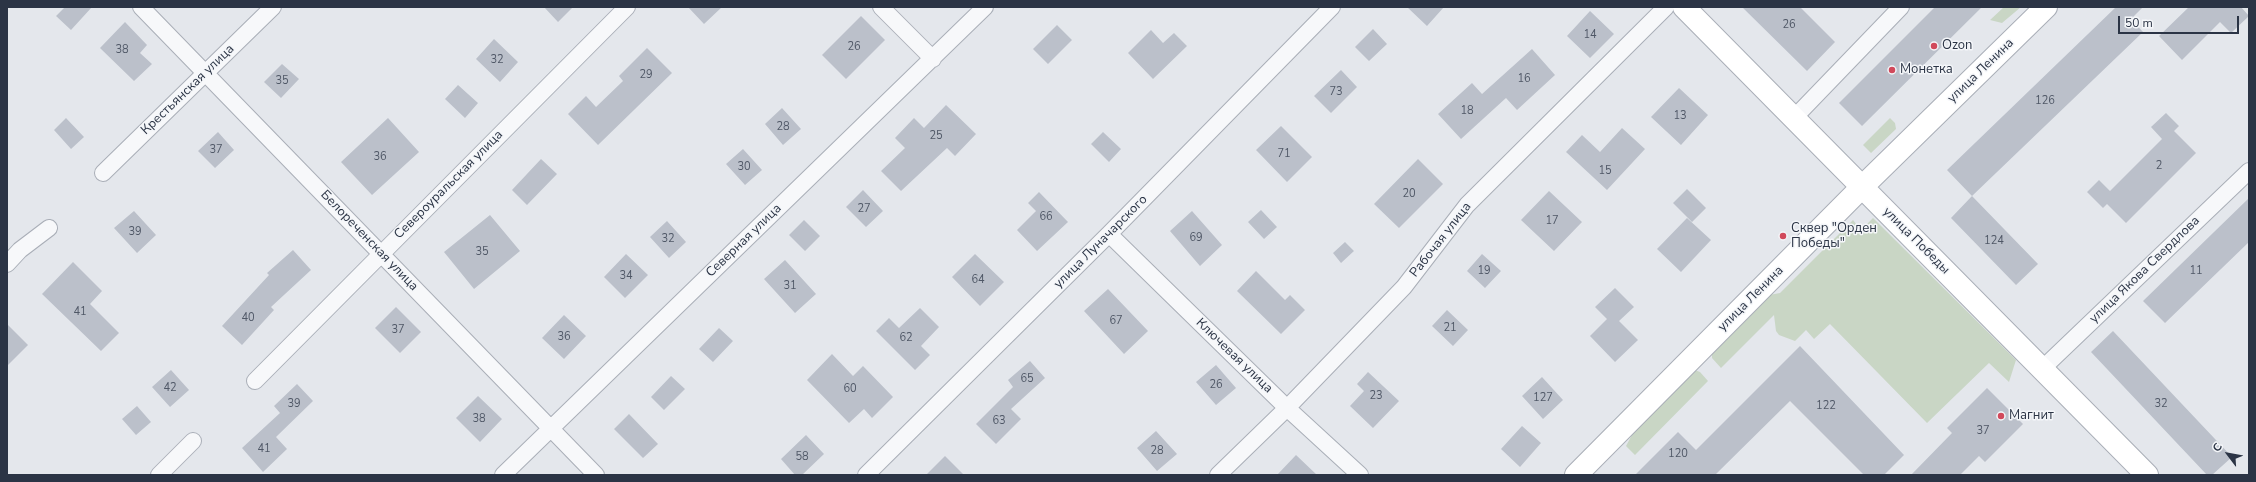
<!DOCTYPE html>
<html>
<head>
<meta charset="utf-8">
<style>
  body { margin:0 }
  #map { position:relative; width:2256px; height:482px; overflow:hidden; background:#e4e7ec; font-family:"Nunito Sans",sans-serif }
  canvas { display:block }
  .frame { position:absolute; inset:0; border:8px solid #2b3445; pointer-events:none }
  .north { position:absolute; left:2208px; top:434px; width:40px; height:40px; -webkit-text-stroke:3px #f4f6f9; paint-order:stroke; rotate:302deg; font-size:11px; font-weight:700; line-height:16px; text-align:center; color:#2b3445 }
  .north::after { content:''; display:block; margin:auto; width:14px; height:18px; background:#2b3445; clip-path:polygon(50% 0,100% 100%,50% 72%,0 100%) }
  .scale { position:absolute; left:2118px; top:16px; width:121px; height:18px; box-sizing:border-box; border:2px solid #2b3445; border-top:0; padding-left:5px; font-size:12px; line-height:14px; white-space:nowrap; color:#2b3445; -webkit-text-stroke:3px #f4f6f9; paint-order:stroke }
</style>
</head>
<body>
<div id="map">
<canvas width="2256" height="482"></canvas>
<div class="frame"></div>
<div class="north">С</div>
<div class="scale">50 m</div>
</div>
<script>
const c = document.querySelector('canvas').getContext('2d');
c.lineJoin = 'round';
function fillPath(path, color) { c.fillStyle = color; c.fill(path, 'evenodd'); }
const toPath = rows => new Path2D(rows.map(r => 'M' + r).join(''));
function trace(path, color, width, dash) { c.strokeStyle = color; c.lineWidth = width; c.lineCap = dash ? 'butt' : 'round'; c.setLineDash(dash || []); c.stroke(path); }
function drawText(font, color, halo, rows, align = 'center') {
  c.font = font + ' "Nunito Sans",sans-serif'; c.lineWidth = 3; c.setLineDash([]); c.textBaseline = 'middle'; c.strokeStyle = halo; c.fillStyle = color; for (const [text, x, y, turn = 0] of rows) {
    c.save(); c.translate(x, y); c.rotate((+turn || 0) * Math.PI / 180); c.textAlign = isNaN(turn) ? turn : align; if (halo) c.strokeText(text, 0, 0); c.fillText(text, 0, 0); c.restore();
  }
}
const green = toPath([
  [2004,7,2021,7,2002,23,1990,20],
  [1890,118,1895,123,1896,129,1871,153,1863,145],
  [1873,218,2016,360,2009,382,1989,363,1927,423,1830,324,1814,339,1806,330,1795,341,1779,335,1776,331,1774,315,1721,368,1712,358,1712,349,1764,296,1780,293,1853,220,1861,230],
  [1692,369,1700,372,1708,381,1635,455,1626,446,1640,420]
]);
const building = toPath([
  [65,7,92,7,71,30,56,16],
  [544,7,573,7,558,22],
  [688,7,722,7,704,24],
  [1407,7,1444,7,1427,26],
  [1742,7,1800,7,1835,42,1807,71],
  [1935,7,1982,7,1862,126,1839,103],
  [2116,7,2143,7,2131,19,2143,32,1972,196,1947,170],
  [2189,7,2241,7,2249,16,2231,33,2220,22,2182,60,2159,36],
  [1590,11,1614,34,1590,58,1567,36],
  [861,16,885,40,846,79,822,55],
  [125,22,147,45,140,53,152,64,134,81,100,48],
  [1057,25,1072,40,1048,64,1033,49],
  [1373,29,1387,44,1369,61,1355,47],
  [1151,30,1163,43,1174,33,1187,46,1153,79,1128,53],
  [494,39,518,62,500,82,476,59],
  [647,48,672,73,598,145,568,114,586,96,596,107,623,81,619,76],
  [1532,49,1555,75,1517,110,1506,98,1461,139,1438,114,1472,83,1482,94],
  [282,64,299,79,281,98,264,82],
  [1341,70,1357,87,1331,113,1314,96],
  [458,85,478,103,465,118,445,99],
  [1679,88,1708,115,1681,145,1651,117],
  [946,105,976,134,955,156,947,148,901,191,881,171,905,148,895,138,914,118,924,128],
  [782,108,801,129,783,145,765,124],
  [2166,113,2179,126,2174,131,2196,153,2126,223,2107,204,2103,208,2087,192,2099,180,2110,191,2162,139,2151,127],
  [66,118,84,137,71,149,54,130],
  [388,118,419,152,372,195,341,162],
  [1281,126,1312,157,1287,182,1256,150],
  [1622,128,1645,149,1607,190,1566,152,1582,135,1600,152],
  [218,132,234,150,215,168,198,151],
  [1103,132,1121,149,1109,162,1091,144],
  [743,149,762,170,745,185,726,164],
  [541,159,557,174,527,205,512,190],
  [1418,159,1443,184,1399,228,1374,204],
  [1687,189,1706,208,1692,222,1673,203],
  [863,190,883,211,866,227,846,207],
  [1549,191,1582,222,1554,251,1521,220],
  [1039,192,1068,222,1037,251,1017,230,1036,211,1028,203],
  [1972,196,2038,264,2016,285,1951,218],
  [2249,198,2249,242,2165,323,2143,301],
  [1261,210,1277,227,1264,239,1248,222],
  [134,211,156,235,137,253,114,228],
  [1192,211,1222,245,1200,266,1170,231],
  [490,215,520,251,474,289,444,252],
  [1687,218,1711,240,1681,272,1657,249],
  [804,220,820,236,805,251,789,235],
  [667,221,686,242,669,258,650,237],
  [1345,242,1354,251,1341,263,1333,253],
  [293,250,311,270,271,307,274,310,242,345,222,326,269,275,267,273],
  [626,254,648,275,625,298,604,277],
  [975,254,1004,282,980,306,952,277],
  [1482,254,1501,271,1485,288,1467,271],
  [785,260,816,294,795,313,764,279],
  [73,262,102,291,90,304,119,333,101,351,42,294],
  [1256,271,1285,300,1290,295,1305,310,1281,334,1237,291],
  [1615,288,1634,307,1619,321,1638,340,1615,362,1590,336,1607,319,1595,307],
  [1108,289,1148,331,1124,354,1084,311],
  [396,307,421,332,400,353,375,328],
  [920,308,939,327,921,346,930,355,915,370,876,331,889,318,899,328],
  [1447,310,1468,330,1453,346,1432,326],
  [564,315,586,336,564,359,542,338],
  [7,324,28,345,7,366],
  [719,328,733,341,713,362,699,349],
  [2113,331,2232,457,2212,475,2207,475,2091,352],
  [1800,346,1904,455,1884,475,1864,475,1790,401,1715,475,1635,475,1678,432,1696,450],
  [832,354,853,376,863,366,893,397,872,418,864,409,849,423,807,380],
  [1030,361,1045,378,1011,409,1021,419,996,444,976,424,1013,387,1008,380],
  [1216,365,1236,388,1216,405,1196,382],
  [171,370,189,390,170,407,152,387],
  [1368,372,1399,401,1373,428,1350,406,1364,391,1357,384],
  [671,376,685,389,664,410,651,397],
  [1542,377,1563,400,1543,419,1522,396],
  [297,384,313,401,276,437,287,449,263,472,242,448,280,413,274,406],
  [1987,388,2023,424,1985,462,1979,456,1960,475,1911,475,1952,433,1947,428],
  [478,396,502,419,480,442,456,418],
  [137,406,151,422,136,435,122,419],
  [629,414,658,444,643,458,614,429],
  [1522,426,1541,443,1520,467,1501,449],
  [1156,431,1177,454,1157,471,1137,448],
  [806,435,824,454,802,475,795,475,781,459],
  [1296,455,1317,475,1277,475],
  [945,456,964,475,926,475]
]);
const street = toPath([
  [141,7,596,475],
  [881,7,933,59],
  [1794,118,1901,7],
  [103,173,273,7],
  [1109,234,1287,408,1360,475],
  [7,264,20,250,49,228],
  [2042,369,2249,171],
  [255,381,627,7],
  [159,475,193,441],
  [503,475,985,7],
  [866,475,1109,234,1332,7],
  [1218,475,1287,408,1404,287,1467,205,1666,7]
]);
const secondary = toPath([
  [1684,7,2147,475],
  [1576,475,1862,187,2046,7]
]);
const markers = [
  [1934,46,4,"#d1495b"],
  [1892,70,4,"#d1495b"],
  [1783,236,4,"#d1495b"],
  [2001,416,4,"#d1495b"]
];
const numberNames = [
  ["26",1789,25],
  ["14",1590,35],
  ["26",854,47],
  ["38",122,50],
  ["32",497,60],
  ["29",646,75],
  ["16",1524,79],
  ["35",282,81],
  ["73",1336,92],
  ["126",2045,101],
  ["18",1467,111],
  ["13",1680,116],
  ["28",783,127],
  ["25",936,136],
  ["37",216,150],
  ["71",1284,154],
  ["36",380,157],
  ["2",2159,166],
  ["30",744,167],
  ["15",1605,171],
  ["20",1409,194],
  ["27",864,209],
  ["66",1046,217],
  ["17",1552,221],
  ["39",135,232],
  ["69",1196,238],
  ["32",668,239],
  ["124",1994,241],
  ["35",482,252],
  ["19",1484,271],
  ["11",2196,271],
  ["34",626,276],
  ["64",978,280],
  ["31",790,286],
  ["41",80,312],
  ["40",248,318],
  ["67",1116,321],
  ["21",1450,328],
  ["37",398,330],
  ["36",564,337],
  ["62",906,338],
  ["65",1027,379],
  ["26",1216,385],
  ["42",170,388],
  ["60",850,389],
  ["23",1376,396],
  ["127",1543,398],
  ["39",294,404],
  ["32",2161,404],
  ["122",1826,406],
  ["38",479,419],
  ["63",999,421],
  ["37",1983,431],
  ["41",264,449],
  ["28",1157,451],
  ["120",1678,454],
  ["58",802,457]
];
const poiNames = [
  ["Ozon",1942,46],
  ["Монетка",1900,70],
  ["Сквер \"Орден",1791,229],
  ["Победы\"",1791,244],
  ["Магнит",2009,416]
];
const streetNames = [
  ["улица Ленина",1981,71,-44],
  ["Крестьянская улица",188,90,-44],
  ["Североуральская улица",449,185,-45],
  ["Рабочая улица",1441,240,-52],
  ["Белореченская улица",369,241,46],
  ["Северная улица",744,241,-44],
  ["улица Победы",1916,241,45],
  ["улица Луначарского",1101,242,-45],
  ["улица Якова Свердлова",2145,270,-44],
  ["улица Ленина",1751,299,-45],
  ["Ключевая улица",1234,356,44]
];
fillPath(green, '#c9d6c5');
fillPath(building, '#bbc0ca');
trace(street, '#a9aeb7', 18);
trace(secondary, '#a9aeb7', 24);
trace(street, '#f7f8fa', 16);
trace(secondary, '#fff', 22);
for (const [x, y, r, color] of markers) { const dot = new Path2D(); dot.arc(x, y, r, 0, 2 * Math.PI); c.fillStyle = color; c.fill(dot); trace(dot, '#f4f6f9', 1.5); }
drawText('11px', '#4f5766', null, numberNames);
drawText('13px', '#2b3445', '#f4f6f9', poiNames, 'left');
drawText('13px', '#2b3445', '#f4f6f9', streetNames);
</script>
</body>
</html>
